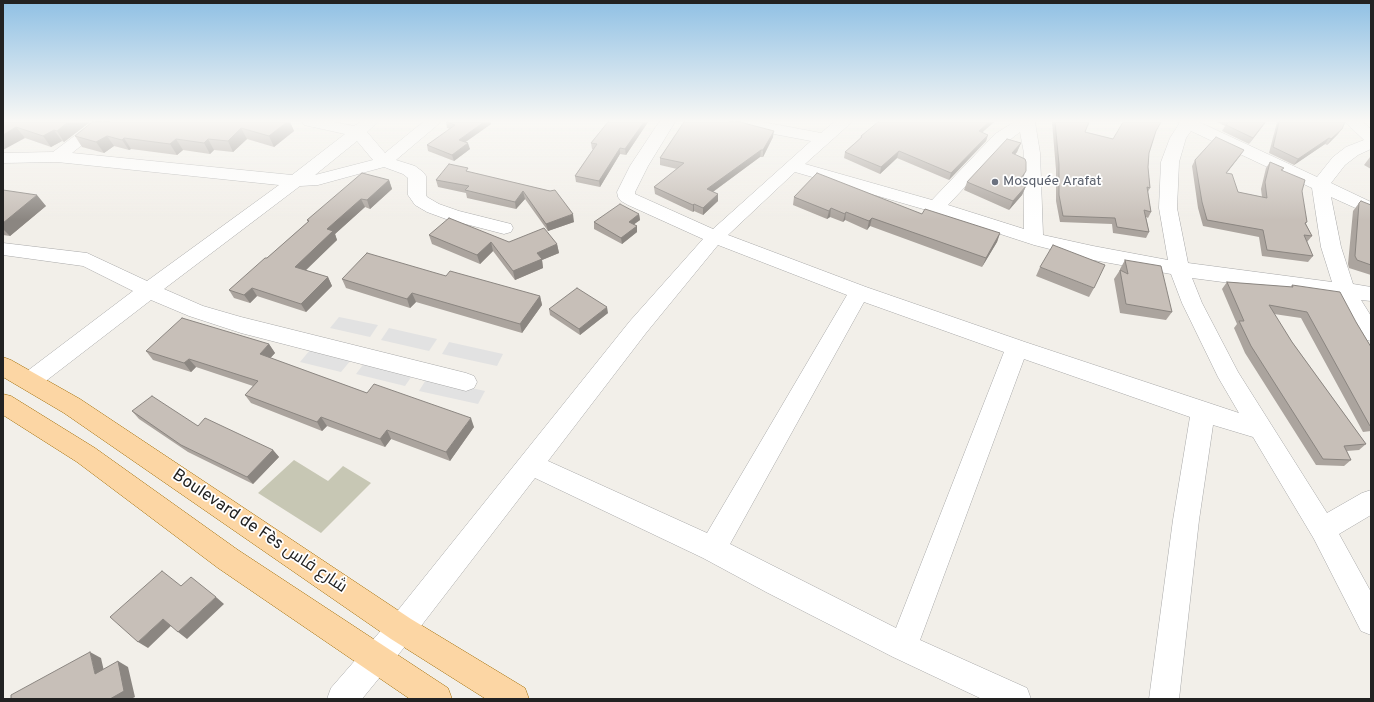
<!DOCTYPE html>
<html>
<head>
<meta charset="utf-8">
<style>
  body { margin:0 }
  #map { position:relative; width:1374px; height:702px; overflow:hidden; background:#f2efe9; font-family:Overpass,sans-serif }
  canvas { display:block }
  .frame { position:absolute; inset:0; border:4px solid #222; pointer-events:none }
</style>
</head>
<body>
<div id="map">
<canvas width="1374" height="702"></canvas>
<div class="frame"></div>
</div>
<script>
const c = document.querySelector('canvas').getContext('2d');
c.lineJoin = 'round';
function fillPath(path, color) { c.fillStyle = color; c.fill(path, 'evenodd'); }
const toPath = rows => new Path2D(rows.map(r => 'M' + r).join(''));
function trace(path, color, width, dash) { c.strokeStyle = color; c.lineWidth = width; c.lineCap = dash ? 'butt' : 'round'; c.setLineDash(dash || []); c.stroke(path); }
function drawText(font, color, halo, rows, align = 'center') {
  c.font = font + ' Overpass,Cairo,sans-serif'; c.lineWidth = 3.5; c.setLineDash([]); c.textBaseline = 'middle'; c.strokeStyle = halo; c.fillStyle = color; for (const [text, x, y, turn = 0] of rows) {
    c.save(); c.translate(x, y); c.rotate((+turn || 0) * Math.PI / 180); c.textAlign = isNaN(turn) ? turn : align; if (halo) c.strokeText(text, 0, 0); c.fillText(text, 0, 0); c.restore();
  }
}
const construction = toPath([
  [294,460,328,481,343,466,371,483,321,533,258,493]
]);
const parking = toPath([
  [339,317,378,325,370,337,330,328],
  [389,328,437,339,429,351,381,340],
  [449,342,503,354,497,366,442,354],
  [310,350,351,360,341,372,300,362],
  [365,362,414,373,405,386,356,374],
  [427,378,485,391,478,404,419,391]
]);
const minor = toPath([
  [93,122,111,122,72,153,292,175,345,134,304,125,302,122,334,122,354,126,360,122,378,122,367,132,385,153,423,122,441,122,396,160,415,166,423,172,426,176,426,195,427,197,439,204,459,211,511,224,513,228,511,232,504,234,446,219,427,212,415,205,408,195,408,178,403,174,384,167,318,185,300,186,164,289,203,306,241,317,466,373,474,376,477,382,474,388,466,391,241,333,189,316,151,300,38,387,30,390,22,387,19,381,22,375,133,291,83,266,3,255,3,243,87,253,147,281,279,185,57,162,3,163,3,153,53,152,93,122],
  [357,141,373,160,315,175,357,141],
  [659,122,675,122,648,166,635,192,635,194,713,229,811,141,737,127,731,125,729,122,763,122,821,133,834,122,852,122,805,164,932,200,995,134,1014,122,1035,122,1040,153,1043,235,1093,246,1168,260,1159,208,1161,162,1170,138,1179,124,1178,122,1199,122,1317,177,1333,157,1346,147,1364,140,1345,122,1363,122,1371,129,1371,149,1358,155,1345,165,1331,183,1371,202,1371,215,1331,197,1341,247,1353,284,1371,287,1371,301,1361,300,1371,316,1371,341,1363,339,1338,297,1192,278,1202,303,1238,372,1327,513,1362,493,1371,490,1371,515,1339,534,1371,592,1371,635,1361,631,1314,539,1253,437,1213,425,1199,520,1179,699,1149,699,1173,520,1190,417,1024,359,920,640,1027,688,1031,699,982,699,893,657,766,592,703,558,535,478,411,639,362,699,327,699,331,688,391,619,630,321,703,239,628,205,621,201,618,197,617,192,630,166,659,122],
  [1191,131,1312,188,1321,247,1332,282,1188,263,1177,208,1179,162,1186,138,1191,131],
  [1020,132,1024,153,1024,229,948,205,1007,142,1020,132],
  [795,172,930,211,1034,245,1093,260,1171,274,1182,303,1218,377,1239,413,1025,342,866,287,728,235,795,172],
  [718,245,847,295,707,533,548,461,646,333,718,245],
  [864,302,1004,352,896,628,730,544,864,302]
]);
const major = toPath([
  [3,357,11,360,80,399,411,619,525,688,529,699,486,699,391,639,64,413,3,377,3,357],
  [3,394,11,396,95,448,238,550,448,688,452,699,410,699,218,568,77,462,3,415,3,394]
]);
const wall = toPath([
  [3,122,90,122,64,142,62,141,51,147,25,138],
  [290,122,294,131,274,147,247,139,233,152,214,150,210,154,183,150,177,155,131,149,129,150,114,146,104,153,82,147,75,136],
  [446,122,490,122,491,124,465,142,470,149,454,161,428,151,427,145,450,129,447,128],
  [608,122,648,122,626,155,620,154,600,187,576,182,575,176,593,149,592,149,591,143],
  [878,122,994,122,982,132,988,135,986,141,949,180,897,158,880,174,844,158,845,152,860,138,861,136],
  [1052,122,1089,122,1085,132,1113,139,1156,131,1149,153,1148,167,1150,188,1148,192,1151,212,1148,218,1146,217,1149,232,1146,238,1113,233,1112,224,1060,222,1056,201,1056,170],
  [1217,122,1266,122,1249,144,1222,131,1225,126],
  [1277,122,1345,122,1338,134,1327,145,1325,144,1294,165,1269,153],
  [773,137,763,157,760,157,713,192,718,194,718,201,703,215,694,211,693,212,655,194,654,187,677,169,660,165,660,158],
  [1021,143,1017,152,1015,154,1023,179,1026,186,1022,195,1009,210,964,190,967,182],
  [1240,156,1226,173,1238,192,1262,197,1261,189,1266,168,1270,162,1284,168,1282,171,1302,191,1306,224,1312,236,1307,242,1313,256,1308,262,1262,256,1259,237,1203,226,1198,208,1192,166,1195,160],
  [1370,157,1371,157,1371,169,1364,165],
  [469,172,550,191,574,222,548,231,525,199,516,209,467,198,466,193,438,187,436,180],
  [389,180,392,189,370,209,365,207,335,234,337,240,305,270,328,277,332,286,306,312,257,296,250,303,234,298,229,290,267,258,308,222,307,220],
  [3,190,46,206,10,236,3,235],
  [794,197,922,214,1000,233,997,242,982,267,870,226,867,230,845,220,843,222,830,217,827,219,793,205],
  [1359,203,1371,205,1371,275,1349,268,1348,264,1353,211],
  [639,214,640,220,634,224,637,226,637,232,622,244,594,229,594,222],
  [429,235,509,242,557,244,559,253,542,260,543,268,515,280,493,251,480,264,432,244],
  [1125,260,1172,312,1166,320,1120,313,1114,279,1120,270,1120,271,1120,269],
  [1040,267,1094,288,1089,297,1036,276],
  [446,276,540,296,542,305,522,333,416,302,410,308,346,288,342,279],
  [1227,282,1291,287,1292,285,1356,322,1371,347,1371,431,1363,432,1301,318,1274,314,1292,342,1366,444,1359,450,1347,451,1351,460,1344,466,1316,465,1245,353,1234,328,1237,324,1222,289],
  [549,309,608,313,580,335,550,315],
  [269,344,275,353,270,358,367,393,474,427,450,461,391,439,385,447,327,426,322,431,251,403,245,395,253,386,196,367,191,372,153,360,146,351],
  [132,411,273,450,279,457,253,484,188,452,139,419]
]);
const shadedWall = toPath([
  [68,122,90,122,64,142,57,131],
  [287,122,290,122,294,131,274,147,269,136],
  [484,122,490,122,491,124,460,146,459,140],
  [644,122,648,122,626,155,625,149],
  [989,122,994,122,976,138,979,131],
  [1265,122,1266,122,1249,144,1253,138],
  [16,127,25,138,3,150,3,135],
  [241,128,247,139,233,152,228,141],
  [1342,129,1338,134,1327,145,1331,139],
  [54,130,62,141,51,147,43,136],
  [774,131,773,137,763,157,763,150],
  [988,135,986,141,949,180,951,173],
  [107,136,114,146,104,153,96,142],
  [124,138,131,149,129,150,122,140],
  [1329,138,1325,144,1294,165,1298,159],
  [176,139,183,150,177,155,170,144],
  [208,139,214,150,210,154,204,143],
  [468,143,470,149,454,161,452,155],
  [1021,143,1017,152,1009,162,1012,153],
  [620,148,620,154,600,187,599,181],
  [761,150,760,157,707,196,707,189],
  [1244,150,1240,156,1222,179,1226,173],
  [899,151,897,158,880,174,881,167],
  [1026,171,1022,180,1021,178],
  [389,180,392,189,370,209,367,200],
  [1026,186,1022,195,1009,210,1013,201],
  [523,191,525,199,516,209,515,202],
  [718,194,718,201,703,215,703,208],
  [37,195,46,206,10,236,3,229,3,223],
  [361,199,365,207,335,234,337,240,300,276,295,267,327,229],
  [694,204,694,211,693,212,693,205],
  [831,208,830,217,827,219,829,211],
  [846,212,845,220,843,222,845,214],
  [573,214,574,222,548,231,546,224],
  [639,214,640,220,629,228,629,222],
  [872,218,870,226,867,230,869,221],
  [637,226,637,232,622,244,621,238],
  [1000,233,997,242,982,267,986,258],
  [491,242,493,251,480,264,477,255],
  [557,244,559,253,542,260,543,268,515,280,513,271,537,253],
  [328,277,332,286,306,312,301,304],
  [252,288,257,296,250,303,244,295],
  [412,293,416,302,410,308,407,299],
  [540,296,542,305,522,333,520,324],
  [607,307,608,313,580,335,579,329],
  [269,344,275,353,266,363,260,354],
  [189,359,196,367,191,372,184,363],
  [321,417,327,426,322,431,317,422],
  [471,418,474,427,450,461,446,452],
  [387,430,391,439,385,447,380,439],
  [273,450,279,457,253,484,247,477],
  [216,597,224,604,187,639,178,632],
  [163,619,172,625,148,648,138,642],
  [90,652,101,658,106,680,95,674],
  [118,661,128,667,135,697,131,699,110,699]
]);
const building = toPath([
  [3,122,68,122,57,131,54,130,43,136,16,127,3,135,3,122],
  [92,122,287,122,269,136,241,128,228,141,208,139,204,143,176,139,170,144,124,138,122,140,107,136,96,142,75,136,92,122],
  [447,122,484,122,459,140,468,143,452,155,427,145,455,125,447,122],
  [608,122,644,122,625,149,620,148,599,181,575,176,597,144,591,143,608,122],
  [684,122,740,122,774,131,763,150,761,150,707,189,718,194,703,208,694,204,693,205,654,187,684,163,660,158,684,122],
  [878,122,989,122,979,131,988,135,951,173,899,151,881,167,845,152,862,137,861,136,878,122],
  [1055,122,1089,122,1085,132,1113,139,1123,122,1161,122,1156,131,1149,153,1148,167,1150,188,1147,187,1151,212,1144,210,1149,232,1117,227,1115,218,1063,216,1059,195,1059,164,1055,122],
  [1229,122,1265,122,1253,138,1226,125,1229,122],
  [1279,122,1345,122,1342,129,1331,139,1329,138,1298,159,1273,147,1279,122],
  [1216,137,1244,150,1226,173,1232,174,1238,192,1267,198,1265,182,1270,162,1284,168,1281,170,1305,180,1302,191,1307,222,1305,223,1312,236,1304,235,1313,256,1267,250,1263,230,1207,220,1202,202,1195,160,1216,137],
  [1007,139,1021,143,1012,153,1025,159,1026,162,1026,171,1021,178,1026,181,1026,186,1013,201,967,182,1007,139],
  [449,164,468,168,466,171,550,191,555,190,573,214,546,224,523,191,515,202,465,190,469,186,436,180,449,164],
  [362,173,389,180,367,200,361,199,327,229,333,231,295,267,328,277,301,304,252,288,244,295,229,290,265,258,267,258,309,221,307,220,362,173],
  [817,173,922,214,925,209,1000,233,986,258,872,218,869,221,846,212,845,214,831,208,829,211,794,197,817,173],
  [3,190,37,195,3,223,3,190],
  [1361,201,1371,205,1371,265,1357,260,1355,256,1359,203,1361,201],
  [620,204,639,214,629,222,637,226,621,238,594,222,620,204],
  [449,218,509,242,544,228,557,244,537,253,542,259,513,271,491,242,477,255,429,235,449,218],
  [1053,245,1105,265,1094,288,1040,267,1053,245],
  [367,253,446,276,450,271,540,296,520,324,412,293,407,299,342,279,367,253],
  [1125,260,1161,266,1172,312,1126,304,1120,270,1128,274,1125,260],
  [1227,282,1293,287,1292,285,1340,292,1356,322,1371,347,1371,426,1370,426,1307,312,1269,305,1292,342,1366,444,1344,446,1351,460,1323,459,1251,346,1239,321,1244,321,1227,282],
  [577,288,607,307,579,329,549,309,577,288],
  [182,318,269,344,260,354,367,393,374,384,471,418,446,452,387,430,380,439,321,417,317,422,245,395,258,381,189,359,184,363,146,351,182,318],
  [152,396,198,426,205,418,273,450,247,477,181,445,132,411,152,396],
  [162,571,181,586,191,577,216,597,178,632,163,619,138,642,110,617,162,571],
  [90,652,95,674,118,661,124,691,110,699,11,699,11,695,90,652]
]);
const markers = [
  [995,182,4,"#6b7280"]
];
const worshipNames = [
  ["Mosquée Arafat",1003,182]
];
const nearStreetnames = [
  ["Boulevard de Fès شارع فاس",259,532,34]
];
fillPath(construction, '#c7c7b4');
fillPath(parking, '#e2e2e2');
trace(minor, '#a9a9a9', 1);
trace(major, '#a06b00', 1);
fillPath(minor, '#fff');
fillPath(major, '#fcd6a4');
fillPath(wall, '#aba49e');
fillPath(shadedWall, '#8b8681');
fillPath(building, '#c7bfb8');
trace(building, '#8b8681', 1);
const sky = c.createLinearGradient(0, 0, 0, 220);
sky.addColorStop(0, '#8fc0e4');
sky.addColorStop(0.55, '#f9f8f5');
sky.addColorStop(1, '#f9f8f500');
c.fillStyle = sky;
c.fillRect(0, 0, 1374, 220);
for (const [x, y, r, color] of markers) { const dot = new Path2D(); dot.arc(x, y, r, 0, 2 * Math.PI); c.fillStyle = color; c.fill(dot); trace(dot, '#fff', 1.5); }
drawText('14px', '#5b616d', '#fff', worshipNames, 'left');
drawText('17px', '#222', '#fff', nearStreetnames);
</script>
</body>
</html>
